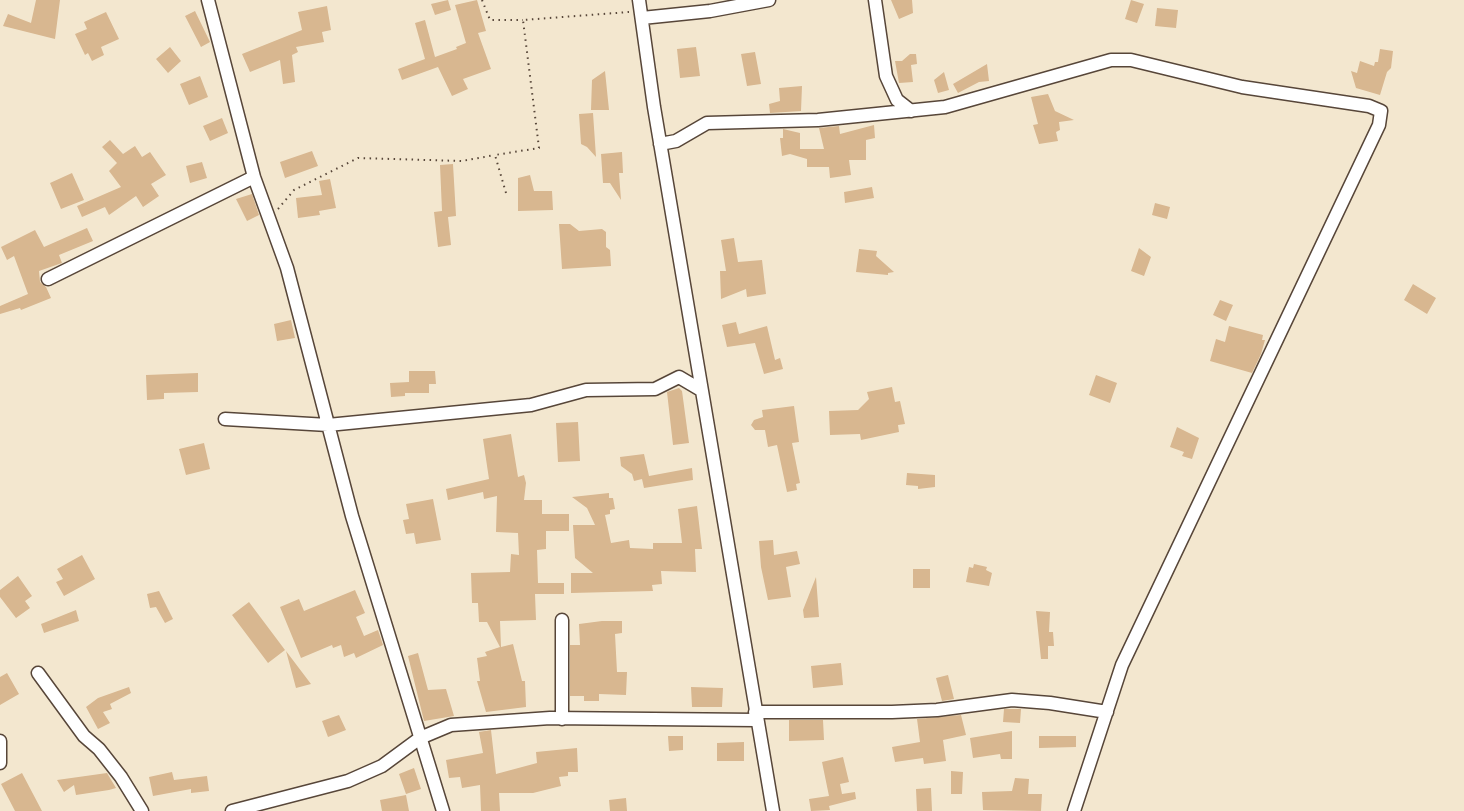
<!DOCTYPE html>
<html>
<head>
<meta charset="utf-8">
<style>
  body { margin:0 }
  canvas { display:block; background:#f3e7cf }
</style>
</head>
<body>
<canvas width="1464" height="811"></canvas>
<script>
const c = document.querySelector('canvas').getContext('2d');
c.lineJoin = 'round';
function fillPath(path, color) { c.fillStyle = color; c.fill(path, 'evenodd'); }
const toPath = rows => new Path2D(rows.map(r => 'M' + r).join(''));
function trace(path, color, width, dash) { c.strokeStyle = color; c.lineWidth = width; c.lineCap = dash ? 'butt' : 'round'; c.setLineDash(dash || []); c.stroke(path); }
const building = toPath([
  [36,0,60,0,55,39,3,26,8,14,31,23],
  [448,0,451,10,435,15,431,4],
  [477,0,486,31,478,33,491,69,463,79,468,89,452,96,438,67,402,80,398,69,425,59,415,23,425,20,435,57,457,49,456,47,466,43,455,5],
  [891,0,912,0,913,13,899,19],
  [1131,0,1144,4,1137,23,1125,19],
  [327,6,331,30,322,32,324,42,296,47,298,52,292,55,295,82,283,84,280,60,250,72,242,54,302,30,298,12],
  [1157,8,1178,10,1176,28,1155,26],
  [195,11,210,42,201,47,185,16],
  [106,12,119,39,101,47,104,55,92,61,88,53,85,55,75,34,87,29,84,22],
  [170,47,181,61,168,73,156,59],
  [696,47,700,76,680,78,677,49],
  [1380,49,1393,51,1391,68,1387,72,1380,95,1356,88,1351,71,1357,73,1360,61,1374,66,1375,62,1378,62],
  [755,52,761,84,747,86,741,54],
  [910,54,916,54,917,64,911,65,913,82,899,83,895,61,902,61],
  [987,64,989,81,979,82,958,93,953,84],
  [605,71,609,110,591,110,592,80],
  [944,72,949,90,938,93,934,80],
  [200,76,208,97,189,105,180,84],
  [802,86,801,111,770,113,769,104,780,101,779,88],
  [1048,94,1055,111,1074,120,1059,122,1060,130,1056,132,1058,141,1039,144,1033,125,1038,124,1031,97],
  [593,113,596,157,587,147,581,144,579,114],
  [222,118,228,133,210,141,203,126],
  [874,125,875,138,866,140,866,160,849,160,851,175,830,178,829,167,807,167,807,159,790,154,782,156,780,138,783,138,783,129,800,133,800,149,824,149,819,128,839,126,840,134],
  [110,140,123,154,135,146,142,157,150,152,166,175,151,184,159,196,143,207,136,196,109,215,105,207,82,217,77,206,121,187,109,171,117,163,102,147],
  [312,151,318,166,285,178,280,162],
  [622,152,623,173,619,173,621,200,610,183,603,183,601,154],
  [202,162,207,178,190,183,186,166],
  [453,164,456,216,448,217,451,245,438,247,434,212,442,211,440,165],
  [72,173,84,200,61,209,50,183],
  [530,175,534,191,552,191,553,210,518,211,518,178],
  [330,179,336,208,319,211,320,215,298,218,296,198,322,195,319,181],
  [872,187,874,198,845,203,844,192],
  [252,194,259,215,247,221,236,199],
  [1155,203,1170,207,1167,219,1152,215],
  [559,224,570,224,579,231,602,229,606,232,606,247,610,250,611,266,562,269],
  [87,228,93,241,59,255,62,263,39,271,40,282,46,287,51,298,21,310,20,308,0,314,0,306,28,294,14,256,7,260,1,247,35,230,44,247],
  [734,238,738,262,762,260,766,294,747,297,746,289,721,299,720,271,726,271,721,240],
  [1139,248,1151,257,1144,276,1131,271],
  [859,249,877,251,876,256,894,272,888,273,888,275,856,272],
  [1413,284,1436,298,1427,314,1404,300],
  [1220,300,1233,305,1226,321,1213,315],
  [291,320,295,338,277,341,274,324],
  [736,322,739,334,767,326,775,360,780,358,783,369,764,374,755,343,727,347,722,325],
  [1229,326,1263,335,1262,340,1265,340,1261,354,1252,373,1210,361,1216,339,1225,342],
  [409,371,435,371,436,384,429,384,429,393,405,393,405,396,391,397,390,383,409,382],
  [198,373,198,392,164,393,164,399,147,400,146,375],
  [1096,375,1117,383,1110,403,1089,395],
  [892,387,895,402,900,401,905,424,898,425,899,432,861,440,860,434,830,435,829,411,858,410,869,399,867,392],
  [679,388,682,391,689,443,673,445,667,392],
  [794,406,799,442,792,443,800,483,796,484,797,490,787,492,777,445,768,447,765,430,755,430,751,425,754,420,763,417,762,410],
  [578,422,580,461,558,462,556,423],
  [1177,427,1199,438,1192,459,1182,456,1184,452,1170,447],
  [511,434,518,477,524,475,526,483,524,500,542,500,542,514,569,514,569,531,546,531,546,549,537,550,538,583,564,583,564,594,535,594,536,620,500,621,501,647,513,644,522,681,525,681,526,707,486,712,477,681,480,681,477,658,487,656,485,652,500,647,487,622,479,622,478,603,472,603,471,573,510,572,511,554,519,555,518,533,496,532,497,496,484,499,483,492,448,500,446,489,489,479,483,439],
  [204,443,210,469,186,475,179,449],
  [644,454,649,476,692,468,693,480,644,488,642,479,634,481,632,474,621,466,620,457],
  [907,473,935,475,935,487,918,489,918,486,906,485],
  [609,493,609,498,613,498,615,509,610,510,610,514,605,515,611,543,629,540,630,548,653,549,653,543,682,543,678,509,697,506,702,549,695,549,696,572,661,571,662,584,652,585,653,591,571,593,571,573,593,573,575,558,573,525,595,525,587,508,572,497],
  [433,499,441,540,416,544,414,533,406,534,403,520,409,519,406,504],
  [773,540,774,555,797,551,800,564,786,567,791,597,768,600,761,567,759,541],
  [82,555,95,579,64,596,56,582,63,579,57,569],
  [974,564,987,567,986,570,992,573,989,586,966,582,969,567,973,568],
  [913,569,930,569,930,588,913,588],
  [18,576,32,596,25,601,30,608,16,618,0,597,0,590],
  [816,577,819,617,804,618,803,610],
  [355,590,365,613,356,617,364,636,378,630,383,645,356,658,354,653,344,657,341,645,333,648,332,645,301,658,280,607,299,599,304,611],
  [159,591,173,619,165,623,156,607,150,608,147,594],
  [249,602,285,650,268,663,232,615],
  [76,610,79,621,44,633,41,624],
  [1036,611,1050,612,1049,632,1053,632,1054,646,1048,646,1048,659,1041,659],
  [602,621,622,621,622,633,615,634,617,672,627,672,626,695,599,694,599,701,584,701,584,696,570,696,570,645,580,645,579,624],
  [286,651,311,684,296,688],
  [418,653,428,690,446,689,454,716,424,721,408,656],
  [841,663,843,685,813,688,811,666],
  [7,673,19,694,0,705,0,677],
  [948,675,954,699,942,701,936,678],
  [129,687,131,693,110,704,112,709,103,712,110,723,98,729,86,707,98,698],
  [691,687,723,688,722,707,692,707],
  [1004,709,1021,709,1020,723,1003,722],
  [339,715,346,730,328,737,322,721],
  [961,715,966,735,943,740,946,761,924,764,923,758,895,762,892,747,920,742,917,719],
  [789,720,823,720,824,740,789,741],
  [491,730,496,774,537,763,536,752,577,748,578,772,568,772,568,776,559,777,561,786,533,793,499,793,500,811,481,811,480,785,462,788,460,777,449,778,446,760,483,753,479,732],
  [1012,731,1012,759,1001,759,1000,754,973,758,970,738],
  [668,736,683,736,683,750,669,751],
  [1039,736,1076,736,1076,747,1039,748],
  [744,742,744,761,717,761,717,743],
  [843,757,849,782,840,784,842,794,855,792,856,799,829,806,830,810,811,811,809,799,829,796,822,762],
  [414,768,421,789,406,794,399,774],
  [951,771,963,772,962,794,951,794],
  [172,772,174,780,207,776,209,791,191,793,191,789,153,796,149,777],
  [22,773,42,811,15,811,1,784],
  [107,773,116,788,109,790,76,795,74,785,64,792,57,780],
  [1015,778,1029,779,1028,794,1042,794,1041,811,983,810,982,792,1012,791],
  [931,788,932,811,917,811,916,789],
  [406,795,409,811,382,811,380,800],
  [626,798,627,811,610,811,609,800]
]);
const path = toPath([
  [482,0,490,20,523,20],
  [506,193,495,155,539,148,523,20,629,12],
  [278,209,294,190,358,158,462,161,495,155]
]);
const minor = toPath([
  [208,0,254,177,287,268,352,516,443,811],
  [639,0,654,107,773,811],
  [875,0,886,76,897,100,911,111],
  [642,18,710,11,769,0],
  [660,144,676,141,707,123,818,120,945,107,1111,60,1131,60,1242,87,1369,106,1381,111,1379,125,1122,665,1074,811],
  [48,279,254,177],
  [225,419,328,425,531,405,586,390,655,389,679,377,701,390],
  [38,673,84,736,99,749,121,777,142,811],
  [755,712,892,712,937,710,1012,700,1050,703,1107,712],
  [562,719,562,620],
  [0,741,0,763],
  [232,811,348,781,382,766,420,738,451,725,550,718,756,720]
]);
fillPath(building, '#d8b790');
trace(minor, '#574639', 15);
trace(path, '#574639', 2, [1.5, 4.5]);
trace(minor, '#fff', 12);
</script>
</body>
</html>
